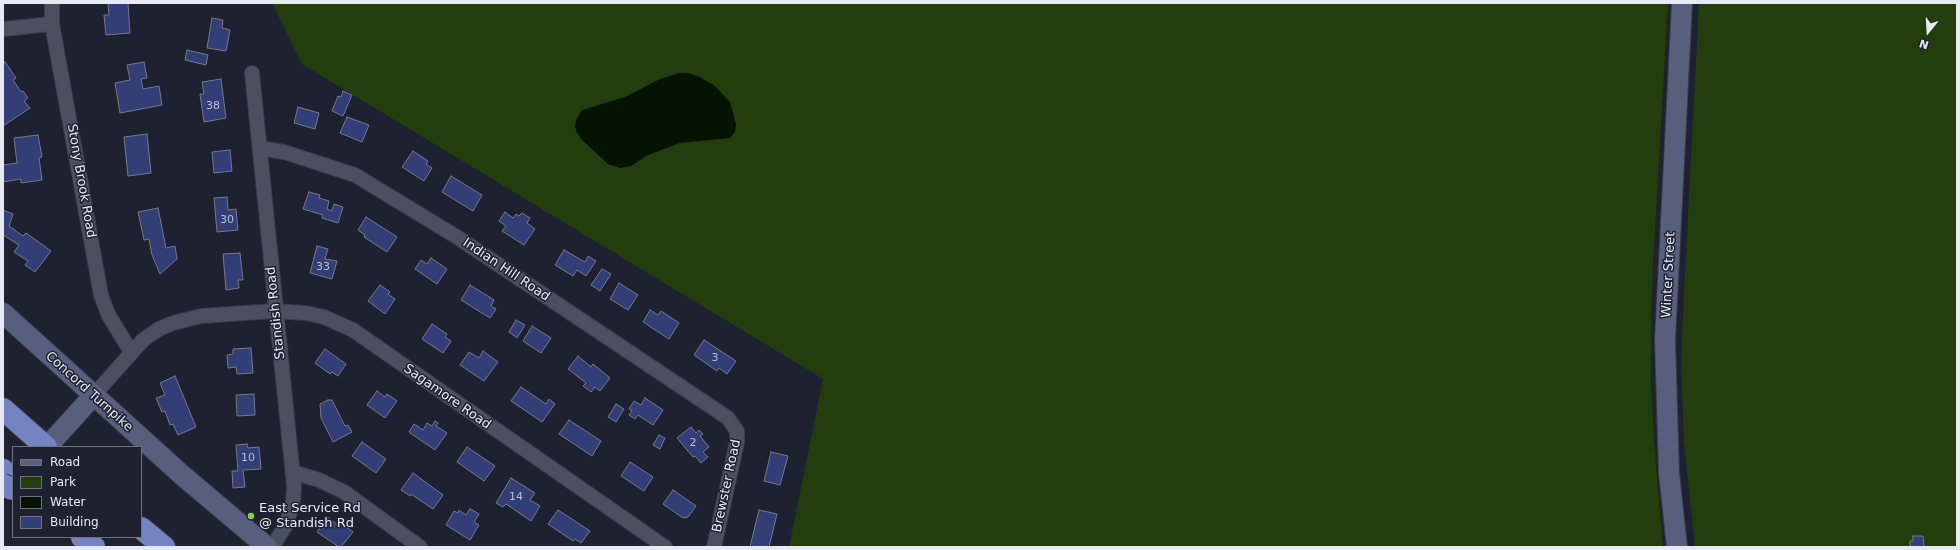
<!DOCTYPE html>
<html>
<head>
<meta charset="utf-8">
<style>
  body { margin:0 }
  #map { position:relative; width:1960px; height:550px; overflow:hidden; background:#1d2130; font-family:"DejaVu Sans",sans-serif }
  canvas { display:block }
  .frame { position:absolute; inset:0; border:4px solid #e7eaf4; pointer-events:none }
  .legend { position:absolute; left:12px; top:446px; width:130px; height:92px; box-sizing:border-box; background:#1d2130; border:1px solid #6e717e; margin:0; padding:5px 7px; list-style:none; font-size:12px; color:#e7eaf4 }
  .legend li { display:flex; align-items:center; gap:8px; height:20px }
  .legend b { width:20px; border:1px solid #6e717e }
  .north { position:absolute; left:1908px; top:12px; width:40px; height:40px; -webkit-text-stroke:3px #1d2130; paint-order:stroke; rotate:198deg; font-size:11px; font-weight:700; line-height:16px; text-align:center; color:#e7eaf4 }
  .north::after { content:''; display:block; margin:auto; width:14px; height:18px; background:#e7eaf4; clip-path:polygon(50% 0,100% 100%,50% 72%,0 100%) }
</style>
</head>
<body>
<div id="map">
<canvas width="1960" height="550"></canvas>
<div class="frame"></div>
<ul class="legend">
<li><b style="height:5px;background:#575f7d"></b>Road</li>
<li><b style="height:11px;background:#233d0c"></b>Park</li>
<li><b style="height:11px;background:#041400"></b>Water</li>
<li><b style="height:11px;background:#333e77"></b>Building</li>
</ul>
<div class="north">N</div>
</div>
<script>
const c = document.querySelector('canvas').getContext('2d');
c.lineJoin = 'round';
function fillPath(path, color) { c.fillStyle = color; c.fill(path, 'evenodd'); }
const toPath = rows => new Path2D(rows.map(r => 'M' + r).join(''));
function trace(path, color, width, dash) { c.strokeStyle = color; c.lineWidth = width; c.lineCap = dash ? 'butt' : 'round'; c.setLineDash(dash || []); c.stroke(path); }
function drawText(font, color, halo, rows, align = 'center') {
  c.font = font + ' "DejaVu Sans",sans-serif'; c.lineWidth = 3; c.setLineDash([]); c.textBaseline = 'middle'; c.strokeStyle = halo; c.fillStyle = color; for (const [text, x, y, turn = 0] of rows) {
    c.save(); c.translate(x, y); c.rotate((+turn || 0) * Math.PI / 180); c.textAlign = isNaN(turn) ? turn : align; if (halo) c.strokeText(text, 0, 0); c.fillText(text, 0, 0); c.restore();
  }
}
const green = toPath([
  [272,3,1668,3,1653,264,1651,323,1651,381,1654,441,1663,547,789,547,823,379,302,64],
  [1699,3,1957,3,1957,547,1695,547,1684,444,1681,365,1684,291]
]);
const water = toPath([
  [679,73,688,73,700,77,715,86,730,102,736,124,735,132,730,138,680,143,648,155,631,166,620,168,608,164,582,140,577,133,575,127,576,120,582,110,625,97,658,80]
]);
const building = toPath([
  [108,3,128,3,130,33,106,35,104,15,109,15,108,3],
  [212,18,223,20,222,28,230,30,226,51,207,48,212,18],
  [187,50,208,55,206,65,185,60,187,50],
  [5,62,16,78,13,80,21,92,23,91,28,98,24,101,30,108,3,126,3,63,5,62],
  [144,62,147,78,141,79,143,89,159,86,162,105,120,113,115,83,130,80,127,65,144,62],
  [221,79,226,118,204,122,200,94,204,94,202,82,221,79],
  [343,91,352,95,343,116,332,111,338,96,341,97,343,91],
  [298,107,319,113,315,129,294,123,298,107],
  [347,117,369,125,362,142,340,133,347,117],
  [147,134,151,173,128,176,124,137,147,134],
  [38,135,42,157,39,158,42,180,21,183,21,179,3,182,3,165,17,163,14,138,38,135],
  [230,150,232,171,214,173,212,152,230,150],
  [413,151,428,161,426,164,432,168,424,181,402,167,413,151],
  [451,176,482,195,473,211,442,192,451,176],
  [309,192,320,195,319,198,329,201,327,209,332,211,334,204,343,207,338,223,322,218,323,215,303,209,309,192],
  [227,197,228,210,236,209,238,230,217,232,214,198,227,197],
  [158,208,166,248,175,246,177,259,160,274,152,255,149,239,144,240,138,212,158,208],
  [3,210,13,214,9,226,23,236,26,233,51,251,35,272,25,265,28,261,14,252,19,245,3,235,3,210],
  [505,212,513,218,516,214,519,216,522,213,530,218,527,223,535,229,524,245,502,231,506,226,499,221,505,212],
  [366,217,397,237,387,252,364,237,365,235,358,230,366,217],
  [317,246,328,249,325,259,337,261,332,279,310,273,317,246],
  [564,250,585,262,588,256,596,261,586,276,577,270,573,276,555,265,564,250],
  [240,253,243,280,238,280,239,288,226,290,223,254,240,253],
  [431,258,447,269,437,284,415,269,421,260,427,264,431,258],
  [602,269,611,274,600,291,591,285,602,269],
  [619,283,638,295,628,310,610,299,619,283],
  [380,285,390,292,388,294,395,299,385,314,368,301,380,285],
  [470,285,494,300,491,306,496,309,490,318,461,300,470,285],
  [650,310,658,315,661,311,679,323,669,339,643,322,650,310],
  [516,320,525,325,517,338,509,332,516,320],
  [432,324,447,334,445,337,451,341,443,353,422,339,432,324],
  [532,326,551,338,541,353,523,341,532,326],
  [704,340,736,361,727,374,719,368,717,371,694,355,704,340],
  [251,348,253,373,237,374,236,367,228,368,227,355,233,354,233,349,251,348],
  [325,349,346,364,338,376,332,372,330,374,315,363,325,349],
  [483,351,498,362,484,381,460,365,469,352,479,358,483,351],
  [578,356,591,367,593,364,610,378,600,391,595,387,591,392,583,386,586,383,568,369,578,356],
  [175,376,196,427,178,435,173,424,170,425,165,411,162,412,156,398,165,395,160,383,175,376],
  [521,387,546,404,549,399,555,404,542,422,511,401,521,387],
  [377,391,385,397,387,394,397,401,385,418,367,405,377,391],
  [254,394,255,415,237,416,236,395,254,394],
  [645,398,663,410,653,425,638,415,635,419,629,415,632,411,629,409,634,401,641,405,645,398],
  [328,400,332,400,345,426,348,425,352,432,333,442,321,418,320,404,328,400],
  [616,404,624,409,616,422,608,417,616,404],
  [569,420,601,441,592,456,559,434,569,420],
  [435,421,438,423,436,426,447,433,435,450,409,432,414,424,423,430,427,423,432,426,435,421],
  [691,427,696,433,699,430,703,434,700,436,709,447,703,452,708,457,701,463,695,456,693,457,677,438,691,427],
  [659,435,665,438,660,449,653,445,659,435],
  [362,442,386,459,376,473,352,456,362,442],
  [247,444,248,448,259,447,261,469,243,470,245,487,233,488,232,471,238,471,236,445,247,444],
  [467,447,495,466,484,481,457,462,467,447],
  [771,452,788,456,780,485,764,481,771,452],
  [630,462,653,477,644,491,621,476,630,462],
  [413,473,443,495,433,509,411,494,410,496,401,490,413,473],
  [511,478,535,493,530,500,540,506,531,521,506,504,503,507,496,503,511,478],
  [673,490,696,506,688,517,683,518,663,504,673,490],
  [470,509,479,514,474,522,479,525,470,540,446,525,454,511,458,513,459,510,466,515,470,509],
  [558,510,590,531,581,543,575,539,573,541,548,524,558,510],
  [759,510,777,514,769,547,750,547,759,510],
  [327,517,338,525,340,522,353,532,341,547,339,547,317,532,327,517],
  [1913,536,1923,536,1924,547,1910,547,1910,541,1913,541,1913,536]
]);
const street = toPath([
  [52,3,52,24,101,295,108,314,131,352],
  [3,29,52,24],
  [252,73,294,486,293,502,286,525,272,547],
  [260,148,284,152,355,175,457,237,728,418,737,431,737,442,714,547],
  [93,396,143,340,159,329,173,323,201,316,275,311,305,313,324,317,353,330,665,547],
  [293,472,319,480,344,492,420,547]
]);
const secondary = toPath([
  [3,313,182,475,267,547],
  [47,447,93,396],
  [1677,547,1669,473,1665,340,1682,3]
]);
const highway = toPath([
  [3,409,46,447],
  [3,470,13,478],
  [141,528,164,547],
  [82,537,94,547]
]);
const highwayBridge = toPath([
  [3,485,13,489]
]);
const markers = [
  [251,516,4,"#86cf4c"]
];
const numberNames = [
  ["38",213,106],
  ["30",227,220],
  ["33",323,267],
  ["3",715,358],
  ["2",693,443],
  ["10",248,458],
  ["14",516,497]
];
const streetNames = [
  ["Stony Brook Road",81,181,80],
  ["Indian Hill Road",506,270,34],
  ["Winter Street",1669,275,-87],
  ["Standish Road",276,313,-96],
  ["Concord Turnpike",89,392,42],
  ["Sagamore Road",447,397,35],
  ["Brewster Road",727,486,-78]
];
const poiNames = [
  ["East Service Rd",259,509],
  ["@ Standish Rd",259,524]
];
fillPath(green, '#233d0c');
fillPath(water, '#041400');
fillPath(building, '#333e77');
trace(building, '#747a8c', 1);
trace(street, '#393b48', 16);
trace(secondary, '#393b48', 22);
trace(highway, '#393b48', 24);
trace(street, '#4b4f60', 14);
trace(secondary, '#575f7d', 20);
trace(highway, '#7483c1', 22);
trace(highwayBridge, '#393b48', 24, []);
trace(highwayBridge, '#7483c1', 22);
for (const [x, y, r, color] of markers) { const dot = new Path2D(); dot.arc(x, y, r, 0, 2 * Math.PI); c.fillStyle = color; c.fill(dot); trace(dot, '#1d2130', 1.5); }
drawText('11px', '#babfd5', null, numberNames);
drawText('13px', '#e7eaf4', '#1d2130', streetNames);
drawText('13px', '#e7eaf4', '#1d2130', poiNames, 'left');
</script>
</body>
</html>
